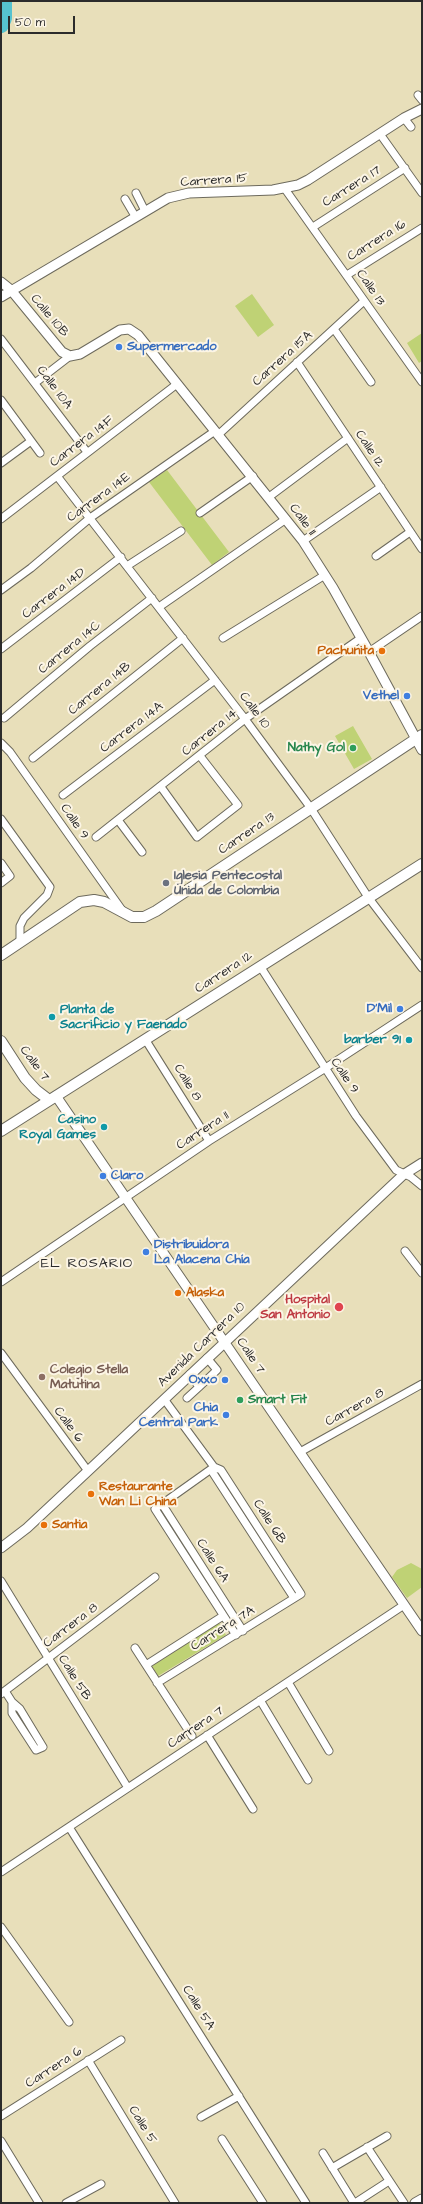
<!DOCTYPE html>
<html>
<head>
<meta charset="utf-8">
<style>
  body { margin:0 }
  #map { position:relative; width:423px; height:2204px; overflow:hidden; background:#e8dfba; font-family:"Architects Daughter",sans-serif }
  canvas { display:block }
  .frame { position:absolute; inset:0; border:2px solid #2b2b2b; pointer-events:none }
  .scale { position:absolute; left:8px; top:16px; width:67px; height:18px; box-sizing:border-box; border:2px solid #2b2b2b; border-top:0; padding-left:5px; font-size:12px; line-height:14px; white-space:nowrap; color:#2b2b2b; -webkit-text-stroke:3px #fcf5e5; paint-order:stroke }
</style>
</head>
<body>
<div id="map">
<canvas width="423" height="2204"></canvas>
<div class="frame"></div>
<div class="scale">50 m</div>
</div>
<script>
const c = document.querySelector('canvas').getContext('2d');
c.lineJoin = 'round';
function fillPath(path, color) { c.fillStyle = color; c.fill(path, 'evenodd'); }
const toPath = rows => new Path2D(rows.map(r => 'M' + r).join(''));
function trace(path, color, width, dash) { c.strokeStyle = color; c.lineWidth = width; c.lineCap = dash ? 'butt' : 'round'; c.setLineDash(dash || []); c.stroke(path); }
function drawText(font, color, halo, rows, align = 'center') {
  c.font = font + ' "Architects Daughter",sans-serif'; c.lineWidth = 4; c.setLineDash([]); c.textBaseline = 'middle'; c.strokeStyle = halo; c.fillStyle = color; for (const [text, x, y, turn = 0] of rows) {
    c.save(); c.translate(x, y); c.rotate((+turn || 0) * Math.PI / 180); c.textAlign = isNaN(turn) ? turn : align; if (halo) c.strokeText(text, 0, 0); c.fillText(text, 0, 0); c.restore();
  }
}
const green = toPath([
  [252,294,274,325,258,337,235,306],
  [422,333,422,361,419,363,407,343],
  [167,470,229,552,212,565,149,482],
  [353,726,372,759,354,769,335,736],
  [411,1563,422,1569,422,1587,407,1598,392,1577,397,1570],
  [219,1623,226,1635,158,1676,152,1666]
]);
const river = toPath([
  [1,25,4,18,4,1]
]);
const minor = toPath([
  [418,95,422,100],
  [404,118,411,127],
  [380,134,422,193],
  [285,189,422,382],
  [136,193,145,211],
  [125,199,135,216],
  [313,227,405,168],
  [347,275,422,228],
  [334,329,371,382],
  [1,339,87,452],
  [297,362,422,549],
  [35,383,70,356],
  [1,400,40,453],
  [218,435,364,301],
  [1,463,31,441],
  [57,476,245,719,310,807,368,897,422,968],
  [269,497,348,438],
  [200,513,253,476],
  [1,519,177,384],
  [303,541,381,487],
  [376,556,410,532],
  [127,566,181,531],
  [1,590,31,568,90,518,215,431],
  [159,607,286,519],
  [223,638,325,575],
  [1,649,121,557],
  [369,652,422,616],
  [4,718,90,646,152,598],
  [1,743,10,752,122,910],
  [33,758,183,638],
  [161,787,197,837,238,805,200,756],
  [63,795,215,680],
  [1,819,50,887,47,895,24,918,20,926,20,942],
  [118,820,142,852],
  [96,837,245,719,361,638],
  [1,863,10,876,1,883],
  [260,966,356,1116,396,1170,411,1177,422,1186],
  [145,1039,209,1141],
  [405,1251,422,1273],
  [1,1282,209,1141,324,1069,422,1005],
  [1,1353,88,1471],
  [190,1374,199,1387,217,1370,207,1358],
  [187,1398,199,1387],
  [300,1452,422,1384],
  [214,1467,155,1509,236,1635],
  [214,1467,213,1473,294,1598],
  [162,1504,243,1631],
  [1,1581,128,1788],
  [135,1648,192,1736],
  [146,1665,223,1616],
  [288,1682,329,1751],
  [157,1683,301,1594,221,1470,214,1467,164,1399],
  [5,1691,12,1702,20,1709,43,1747,36,1750,12,1713,12,1702],
  [1,1694,155,1577],
  [260,1700,308,1780],
  [207,1735,253,1809],
  [69,1827,306,2203],
  [1,1872,404,1605],
  [1,1927,69,2022],
  [88,2060,175,2203],
  [1,2116,121,2040],
  [201,2117,239,2096],
  [222,2139,263,2203],
  [1,2141,39,2203],
  [367,2147,404,2203],
  [323,2153,354,2203],
  [332,2168,387,2136],
  [66,2203,101,2184],
  [355,2203,389,2181]
]);
const tertiary = toPath([
  [1,282,11,290,62,352,70,356,80,354,120,330,129,329,138,335,303,541,333,588,369,652,422,750],
  [1,297,168,198,189,193,273,190,298,185,308,180,404,118,422,109],
  [56,1096,422,1631],
  [1,1548,27,1528,88,1471,403,1175,422,1163],
  [415,2203,422,2199]
]);
const secondary = toPath([
  [1,955,80,902,94,900,104,902,132,917,144,917,156,911,422,735],
  [1,1041,25,1078,36,1090,49,1100],
  [1,1131,422,864]
]);
const markers = [
  [119,347,4,"#3f7fe0"],
  [382,651,4,"#e8710a"],
  [407,696,4,"#3f7fe0"],
  [353,748,4,"#2e9e5b"],
  [166,883,4,"#6b7280"],
  [400,1009,4,"#3f7fe0"],
  [52,1017,4,"#0f9aa8"],
  [409,1040,4,"#0f9aa8"],
  [104,1127,4,"#0f9aa8"],
  [103,1176,4,"#3f7fe0"],
  [146,1252,4,"#3f7fe0"],
  [178,1293,4,"#e8710a"],
  [339,1307,5,"#e0444e"],
  [42,1377,4,"#8d6e63"],
  [225,1380,4,"#3f7fe0"],
  [240,1400,4,"#2e9e5b"],
  [226,1415,4,"#3f7fe0"],
  [91,1494,4,"#e8710a"],
  [44,1525,4,"#e8710a"]
];
const streetNames = [
  ["Carrera 15",214,181,-4],
  ["Carrera 17",352,187,-32],
  ["Carrera 16",377,241,-32],
  ["Calle 13",370,288,55],
  ["Calle 10B",49,316,50],
  ["Carrera 15A",283,359,-42],
  ["Calle 10A",54,388,53],
  ["Carrera 14F",82,442,-37],
  ["Calle 12",369,449,56],
  ["Carrera 14E",99,498,-36],
  ["Calle 11",302,520,53],
  ["Carrera 14D",54,594,-37],
  ["Carrera 14C",70,648,-39],
  ["Carrera 14B",100,689,-39],
  ["Calle 10",254,711,53],
  ["Carrera 14A",132,728,-37],
  ["Carrera 14",210,733,-39],
  ["Calle 9",74,822,55],
  ["Carrera 13",247,834,-34],
  ["Carrera 12",224,973,-33],
  ["Calle 7",34,1064,53],
  ["Calle 9",344,1076,56],
  ["Calle 8",187,1083,58],
  ["Carrera 11",203,1131,-33],
  ["Avenida Carrera 10",202,1345,-44],
  ["Calle 7",250,1356,56],
  ["Carrera 8",355,1408,-29],
  ["Calle 6",68,1425,53],
  ["Calle 6B",269,1522,57],
  ["Calle 6A",212,1561,57],
  ["Carrera 8",71,1626,-37],
  ["Carrera 7A",223,1629,-32],
  ["Calle 5B",74,1678,58],
  ["Carrera 7",196,1728,-34],
  ["Calle 5A",198,2008,58],
  ["Carrera 6",54,2068,-33],
  ["Calle 5",142,2125,58]
];
const shopNames = [
  ["Supermercado",127,347,"left"],
  ["Vethel",399,696],
  ["D'Mil",392,1009],
  ["Claro",111,1176,"left"],
  ["Distribuidora",154,1245,"left"],
  ["La Alacena Chía",154,1260,"left"],
  ["Oxxo",217,1380],
  ["Chia",218,1408],
  ["Central Park",218,1423]
];
const foodNames = [
  ["Pachunita",374,651,"right"],
  ["Alaska",186,1293],
  ["Restaurante",99,1487],
  ["Wan Li China",99,1502],
  ["Santia",52,1525]
];
const leisureNames = [
  ["Nathy Gol",345,748],
  ["Smart Fit",248,1400,"left"]
];
const worshipNames = [
  ["Iglesia Pentecostal",174,876],
  ["Unida de Colombia",174,891]
];
const cultureNames = [
  ["Planta de",60,1010,"left"],
  ["Sacrificio y Faenado",60,1025,"left"],
  ["barber 91",401,1040],
  ["Casino",96,1120],
  ["Royal Games",96,1135]
];
const healthNames = [
  ["Hospital",330,1300],
  ["San Antonio",330,1315]
];
const educationNames = [
  ["Colegio Stella",50,1370],
  ["Matutina",50,1385]
];
const neighbourhoodNames = [
  ["EL ROSARIO",87,1264]
];
fillPath(green, '#bfd275');
trace(river, '#56c2cf', 16);
trace(minor, '#6d6a5d', 9);
trace(tertiary, '#6d6a5d', 11);
trace(secondary, '#6d6a5d', 12);
trace(minor, '#fff', 7);
trace(tertiary, '#fff', 9);
trace(secondary, '#fff', 10);
for (const [x, y, r, color] of markers) { const dot = new Path2D(); dot.arc(x, y, r, 0, 2 * Math.PI); c.fillStyle = color; c.fill(dot); trace(dot, '#fcf5e5', 1.5); }
drawText('13px', '#2b2b2b', '#fcf5e5', streetNames);
drawText('bold 13px', '#366cbe', '#fcf5e5', shopNames, 'right');
drawText('bold 13px', '#c56008', '#fcf5e5', foodNames, 'left');
drawText('bold 13px', '#27864d', '#fcf5e5', leisureNames, 'right');
drawText('bold 13px', '#5b616d', '#fcf5e5', worshipNames, 'left');
drawText('bold 13px', '#0d838f', '#fcf5e5', cultureNames, 'right');
drawText('bold 13px', '#be3a42', '#fcf5e5', healthNames, 'right');
drawText('bold 13px', '#785e54', '#fcf5e5', educationNames, 'left');
c.letterSpacing = '1px';
drawText('14px', '#2b2b2b', '#fcf5e5', neighbourhoodNames);
c.letterSpacing = '0px';
</script>
</body>
</html>
